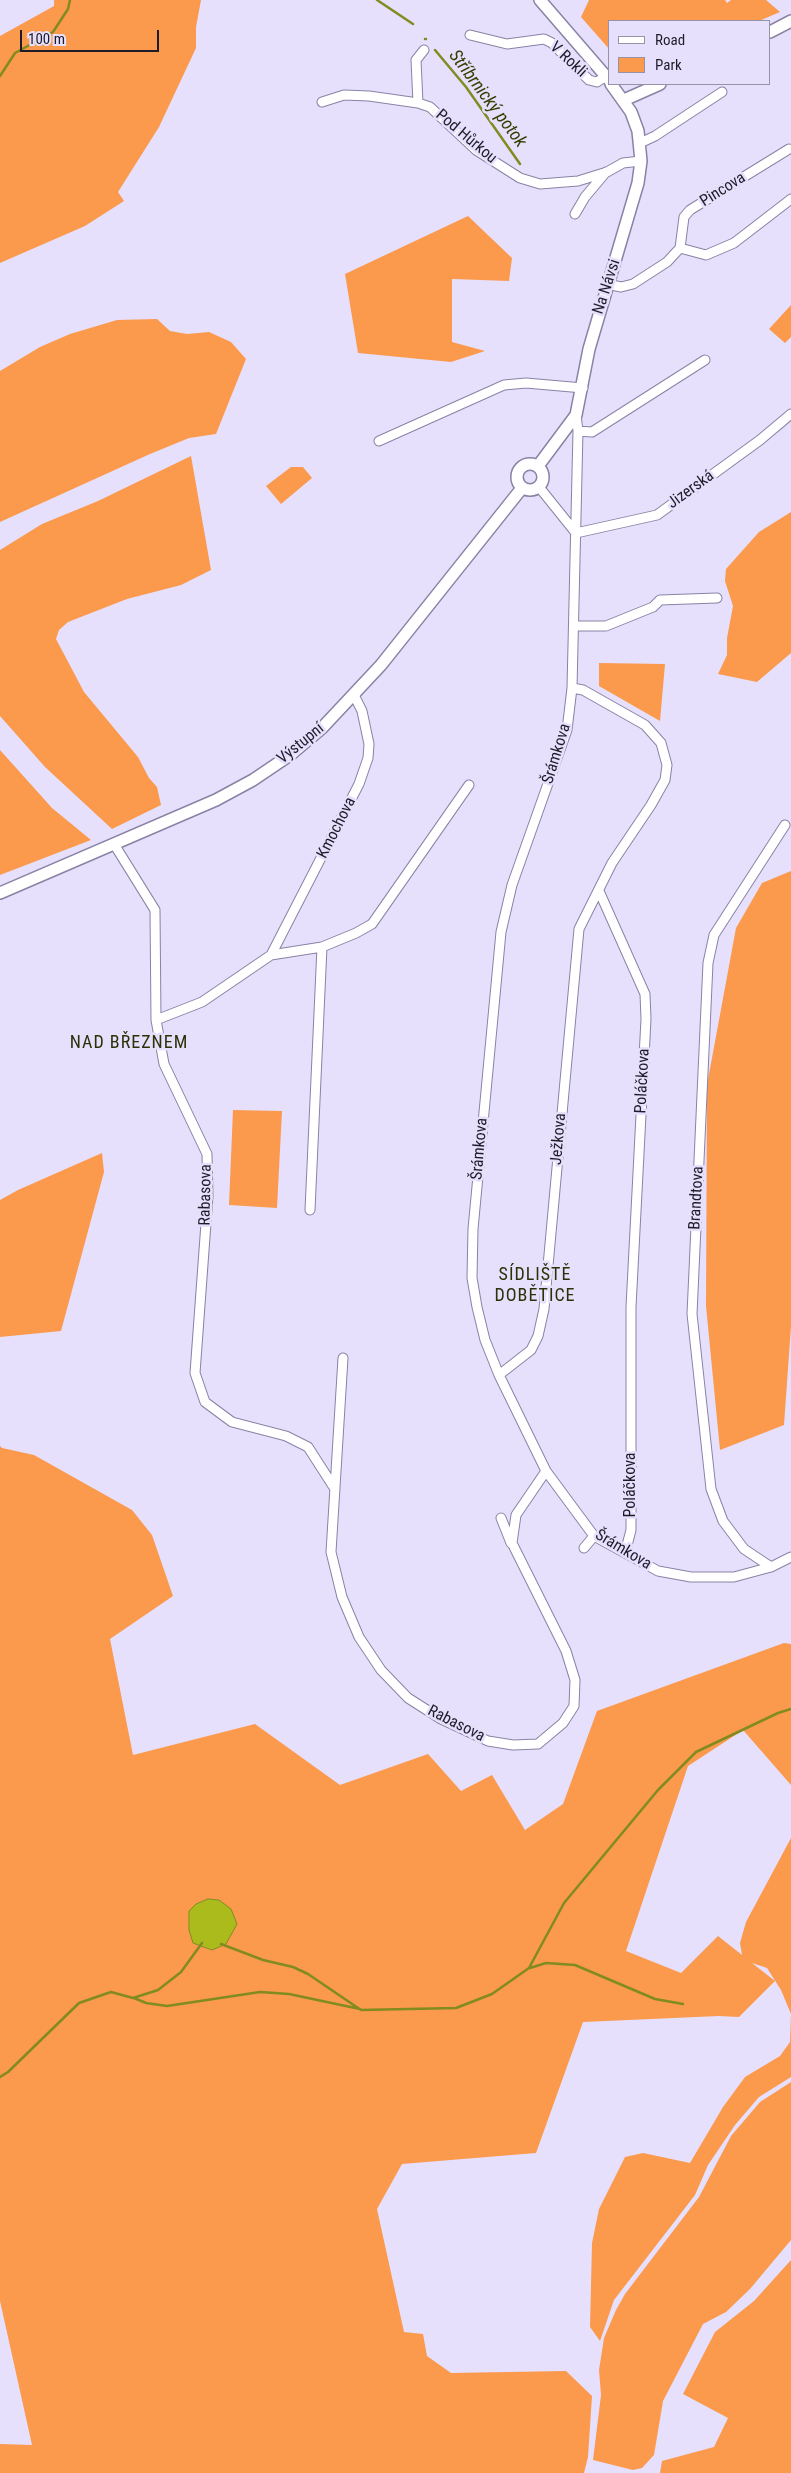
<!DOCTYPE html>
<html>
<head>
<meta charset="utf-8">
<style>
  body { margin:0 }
  #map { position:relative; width:791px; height:2473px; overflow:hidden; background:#e6e0fd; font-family:"Roboto Condensed",sans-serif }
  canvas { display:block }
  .legend { position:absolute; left:608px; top:20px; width:162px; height:65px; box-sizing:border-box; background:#e6e0fd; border:1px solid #9692a8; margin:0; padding:6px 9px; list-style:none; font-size:15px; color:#1f1c29 }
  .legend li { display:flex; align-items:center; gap:10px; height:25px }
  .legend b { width:25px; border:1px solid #9692a8 }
  .scale { position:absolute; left:20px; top:30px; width:139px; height:22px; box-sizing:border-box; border:2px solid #1f1c29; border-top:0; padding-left:6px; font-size:15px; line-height:18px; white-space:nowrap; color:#1f1c29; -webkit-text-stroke:4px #e6e0fd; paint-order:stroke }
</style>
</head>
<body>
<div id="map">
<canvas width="791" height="2473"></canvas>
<ul class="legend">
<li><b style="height:6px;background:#fff"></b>Road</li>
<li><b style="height:14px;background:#fb994c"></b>Park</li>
</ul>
<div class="scale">100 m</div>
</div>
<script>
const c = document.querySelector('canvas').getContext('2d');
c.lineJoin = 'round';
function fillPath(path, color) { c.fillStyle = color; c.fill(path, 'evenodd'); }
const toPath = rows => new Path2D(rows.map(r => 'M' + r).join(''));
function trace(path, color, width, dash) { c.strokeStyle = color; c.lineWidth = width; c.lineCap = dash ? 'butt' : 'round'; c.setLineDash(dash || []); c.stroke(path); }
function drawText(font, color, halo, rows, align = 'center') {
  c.font = font + ' "Roboto Condensed",sans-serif'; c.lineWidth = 5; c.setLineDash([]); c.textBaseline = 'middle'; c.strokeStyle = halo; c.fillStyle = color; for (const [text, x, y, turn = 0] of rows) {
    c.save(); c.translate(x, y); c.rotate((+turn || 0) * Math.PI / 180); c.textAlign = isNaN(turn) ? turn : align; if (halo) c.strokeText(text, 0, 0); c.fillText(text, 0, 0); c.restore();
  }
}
const green = toPath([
  [54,0,201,0,196,27,196,48,159,127,118,192,124,201,85,226,0,263,0,36,54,6],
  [589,0,725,0,727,3,731,0,766,0,780,12,759,21,610,21,610,50,581,17],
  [468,216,512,258,509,281,452,279,452,342,485,351,451,362,358,353,345,274],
  [791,305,791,337,785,343,769,329],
  [157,319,170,331,187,334,209,332,231,342,246,359,216,434,189,438,150,454,0,522,0,371,40,347,70,334,117,320],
  [191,456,211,570,181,585,127,599,68,622,59,630,56,639,84,692,138,757,149,778,157,787,161,805,112,829,45,767,0,716,0,550,42,524,98,501],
  [291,467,303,467,312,478,281,504,266,486],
  [791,512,791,653,757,682,718,674,727,655,727,638,733,606,725,581,726,569,759,532],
  [599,663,665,664,660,721,599,686],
  [0,750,52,808,91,840,0,875],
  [791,871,791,1326,784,1425,720,1450,706,1306,707,1085,736,928,762,883],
  [233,1110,282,1111,277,1208,229,1205],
  [102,1153,104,1172,61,1331,0,1337,0,1200,18,1190],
  [0,1446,2,1448,34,1455,132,1510,152,1535,173,1596,110,1639,133,1755,255,1724,340,1785,428,1754,461,1791,492,1775,525,1830,563,1804,597,1711,784,1643,791,1644,791,1785,743,1730,688,1766,626,1951,681,1973,718,1936,742,1955,740,1943,746,1922,791,1838,791,2077,759,2097,735,2125,708,2165,695,2195,614,2300,600,2341,590,2327,592,2243,599,2209,625,2157,643,2153,690,2163,723,2107,745,2077,780,2056,790,2042,791,2014,781,1990,767,1968,752,1963,775,1981,739,2017,719,2016,583,2022,536,2153,402,2164,377,2209,404,2332,423,2334,427,2356,451,2373,566,2371,592,2396,588,2457,584,2473,0,2473,0,2444,32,2445,0,2301],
  [208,1899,219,1900,212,1950,193,1943,196,1904],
  [791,2082,791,2240,750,2289,726,2312,703,2324,663,2401,654,2455,642,2468,633,2470,593,2460,601,2395,599,2370,604,2338,616,2310,625,2294,699,2197,731,2136,760,2102],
  [791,2260,791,2473,660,2473,662,2461,714,2447,728,2418,683,2394,715,2332,754,2301]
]);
const water = toPath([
  [208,1899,219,1900,231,1909,237,1924,226,1944,212,1950,193,1943,189,1930,189,1911,196,1904,208,1899]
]);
const stream = toPath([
  [377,0,413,24],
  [425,39,426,39],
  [435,50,466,87,520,164],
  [0,76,15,53,53,32,68,9,70,0],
  [221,1944,263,1960,293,1967,308,1974,361,2010,456,2008,492,1994,529,1968,564,1903,658,1790,696,1752,778,1713,791,1709],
  [530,1968,546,1963,575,1965,655,1999,683,2004],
  [134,1998,146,2003,167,2006,260,1992,289,1994,360,2009],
  [0,2077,8,2072,79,2003,111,1992,133,1998,158,1990,181,1972,202,1943]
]);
const street = toPath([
  [470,35,507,44,544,39,552,43,589,80,597,82,606,76],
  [322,102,344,95,369,96,418,103,430,107,476,150,520,178,540,184,578,181,607,172,623,163,641,161],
  [418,103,416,60,424,50],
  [640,143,655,136,722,92],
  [575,214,585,197,606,172],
  [680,248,706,255,734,243,791,199],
  [607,284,621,287,633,284,667,262,680,248,684,217,690,210,789,149],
  [576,415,578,431,572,688,567,730,512,885,501,932,473,1229,472,1278,477,1307,485,1340,499,1375,546,1471,594,1536,658,1571,691,1577,734,1577,771,1567,791,1557],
  [578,431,592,432,705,360],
  [379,441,504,385,526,383,583,388],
  [539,487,576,533],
  [576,533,657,515,760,440,791,414],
  [574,626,606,626,653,607,660,600,717,598],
  [114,844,155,910,156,1020,164,1064,207,1154,208,1196,195,1373,205,1402,232,1422,286,1436,308,1447,335,1489],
  [599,891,645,994,646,1019,631,1307,631,1530,625,1553],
  [322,947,356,933,372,924,469,785],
  [271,955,322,947,310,1210],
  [156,1020,202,1002,271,955,359,784,368,758,369,744,362,711,354,695],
  [343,1358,331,1552,342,1597,359,1637,381,1670,408,1698,441,1719,488,1741,513,1745,538,1744,563,1723,574,1706,575,1680,566,1651,512,1543,516,1515,546,1471],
  [499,1375,531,1350,538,1336,544,1309,579,929,612,863,651,805,665,780,667,765,661,743,645,725,583,690,572,688],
  [501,1518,511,1543],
  [584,1548,594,1536],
  [771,1567,744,1549,723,1521,711,1489,692,1314,708,963,714,935,785,825]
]);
const secondary = toPath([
  [540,0,610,81],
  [770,32,791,21],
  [624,100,660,84],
  '517 477a13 13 0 1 1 26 0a13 13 0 1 1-26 0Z',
  [538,466,576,415,589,349,638,183,641,161,638,131,631,112,611,84],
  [0,893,216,800,253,780,290,755,322,728,381,665,522,488]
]);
const streetNames = [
  ["V Rokli",568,60,43],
  ["Pod Hůrkou",466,137,40],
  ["Pincova",723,190,-32],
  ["Na Návsi",607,287,-72],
  ["Jizerská",691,490,-36],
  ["Výstupní",301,744,-39],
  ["Šrámkova",557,754,-73],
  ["Kmochova",337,828,-63],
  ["Poláčkova",643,1081,-87],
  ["Ježkova",559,1139,-85],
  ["Šrámkova",480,1149,-85],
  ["Rabasova",206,1195,-89],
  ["Brandtova",697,1198,-87],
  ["Poláčkova",631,1485,-90],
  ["Šrámkova",623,1550,31],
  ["Rabasova",456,1724,27]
];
const waterNames = [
  ["Stříbrnický potok",487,99,53]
];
const neighbourhoodNames = [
  ["NAD BŘEZNEM",129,1043],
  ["SÍDLIŠTĚ",535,1275],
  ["DOBĚTICE",535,1296]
];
fillPath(green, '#fb994c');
fillPath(water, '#abbb1c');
trace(water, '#818b20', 1);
trace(stream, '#818b20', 2.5);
trace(street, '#8a82a4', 11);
trace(secondary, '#8a82a4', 14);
trace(street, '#fff', 9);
trace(secondary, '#fff', 11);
drawText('16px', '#1f1c29', '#e6e0fd', streetNames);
drawText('italic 18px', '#383e01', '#e6e0fd', waterNames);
c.letterSpacing = '1px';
drawText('18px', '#2c3108', '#e6e0fd', neighbourhoodNames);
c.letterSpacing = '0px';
</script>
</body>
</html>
